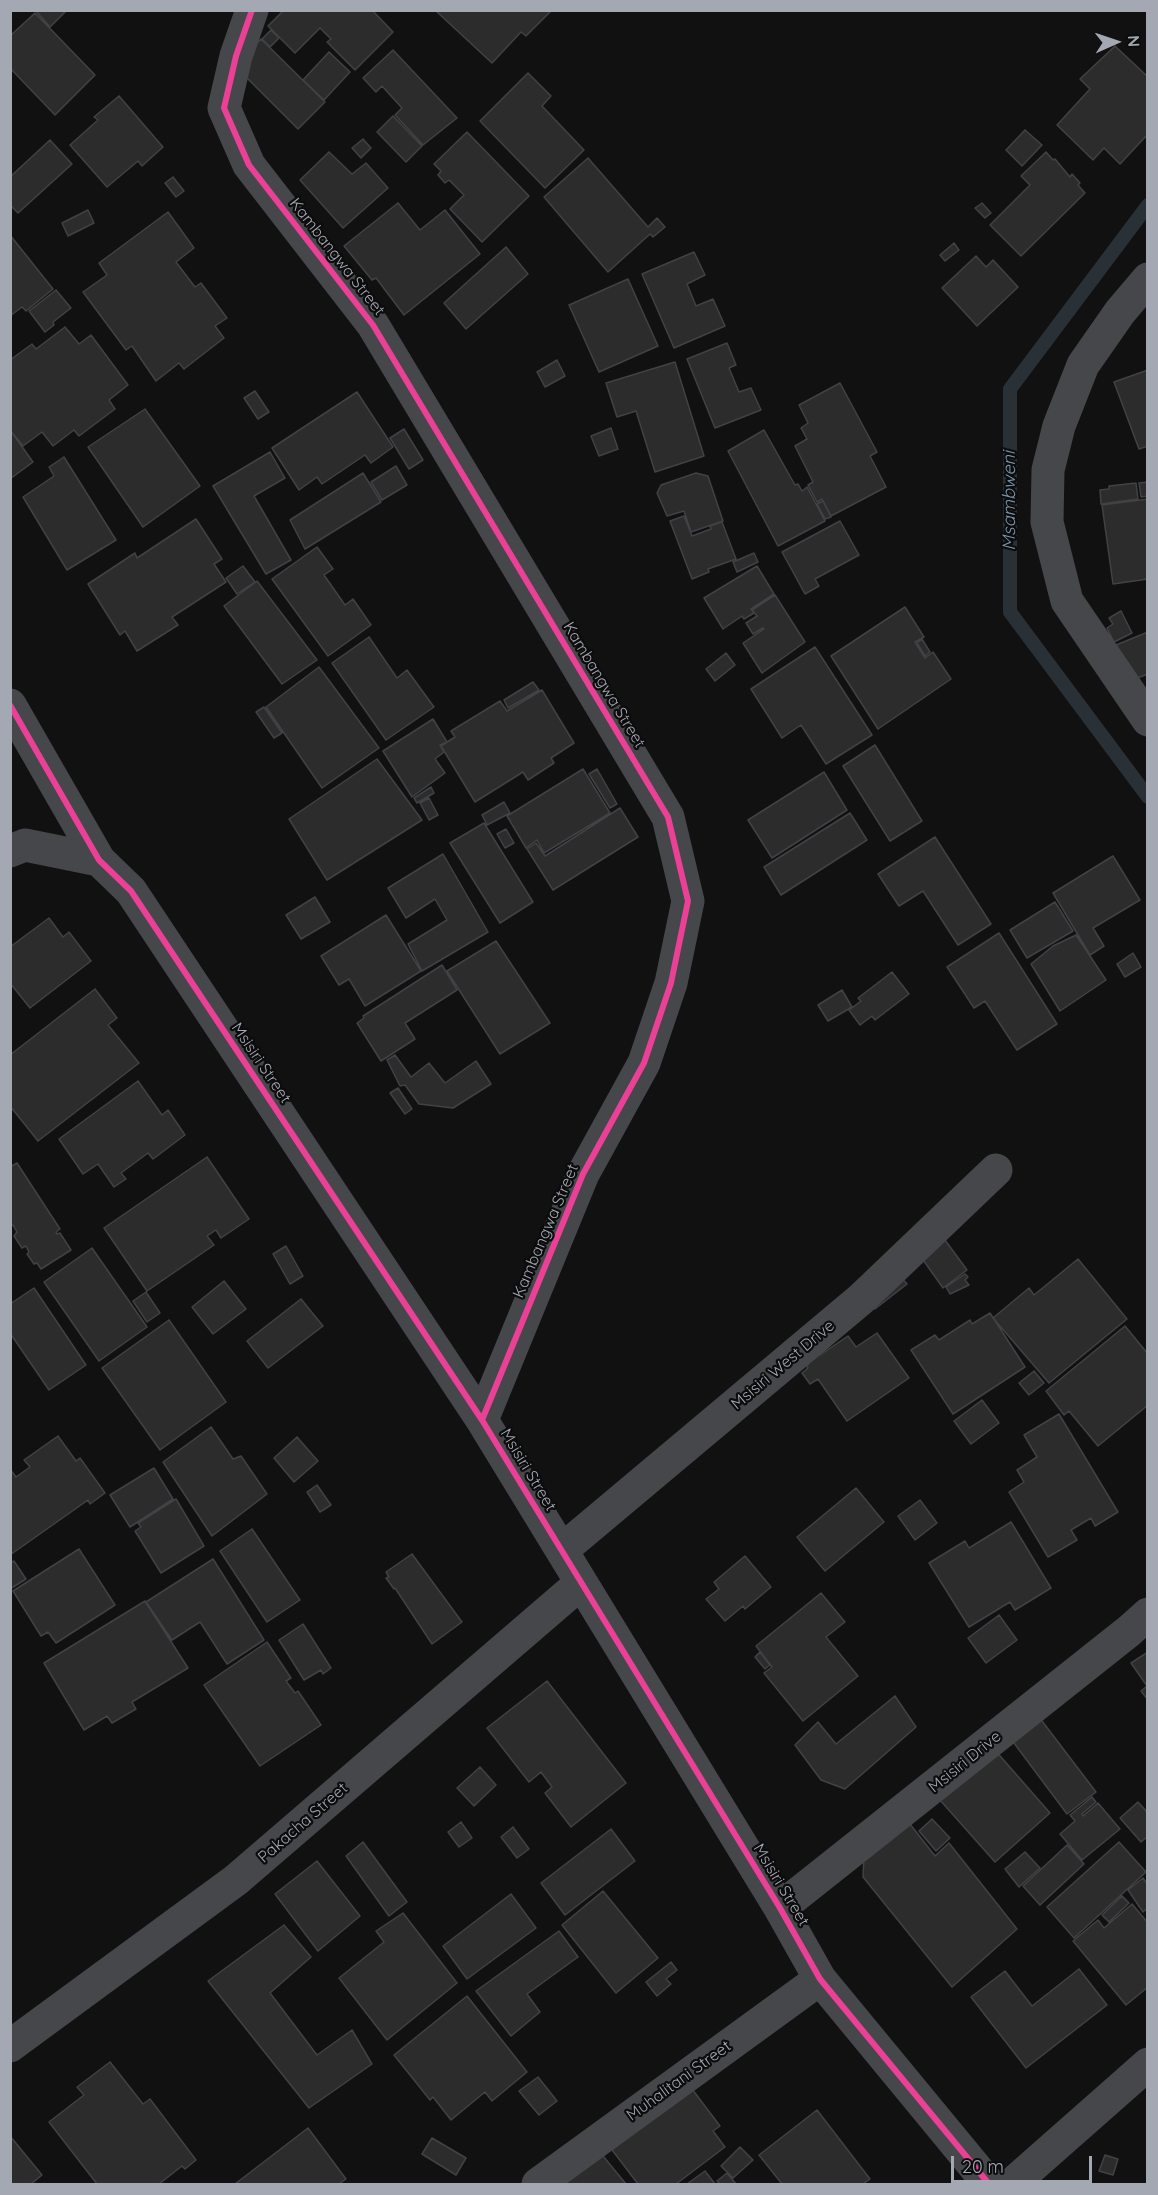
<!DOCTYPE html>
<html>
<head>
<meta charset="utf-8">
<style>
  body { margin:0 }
  #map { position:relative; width:1158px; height:2195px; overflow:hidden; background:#111112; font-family:Quicksand,sans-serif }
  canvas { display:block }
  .frame { position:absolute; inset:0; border:12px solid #a3a8b2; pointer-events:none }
  .north { position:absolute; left:1086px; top:12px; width:60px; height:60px; -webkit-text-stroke:4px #0c0c0d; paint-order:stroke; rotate:87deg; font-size:16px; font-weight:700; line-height:24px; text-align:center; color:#a3a8b2 }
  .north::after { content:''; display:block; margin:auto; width:21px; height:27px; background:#a3a8b2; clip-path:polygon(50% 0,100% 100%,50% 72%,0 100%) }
  .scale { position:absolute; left:951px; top:2156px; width:141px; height:27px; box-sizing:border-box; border:3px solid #a3a8b2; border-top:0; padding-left:8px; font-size:18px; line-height:21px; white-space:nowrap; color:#a3a8b2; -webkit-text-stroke:4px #0c0c0d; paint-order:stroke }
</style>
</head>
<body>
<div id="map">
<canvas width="1158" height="2195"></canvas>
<div class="frame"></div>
<div class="north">N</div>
<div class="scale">20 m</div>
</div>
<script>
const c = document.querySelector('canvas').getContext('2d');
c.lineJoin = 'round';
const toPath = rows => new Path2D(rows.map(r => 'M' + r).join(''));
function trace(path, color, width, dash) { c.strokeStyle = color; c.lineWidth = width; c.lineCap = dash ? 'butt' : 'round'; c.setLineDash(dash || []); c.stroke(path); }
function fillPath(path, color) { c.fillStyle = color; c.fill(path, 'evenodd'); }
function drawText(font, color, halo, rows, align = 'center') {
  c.font = font + ' Quicksand,sans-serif'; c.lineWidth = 4.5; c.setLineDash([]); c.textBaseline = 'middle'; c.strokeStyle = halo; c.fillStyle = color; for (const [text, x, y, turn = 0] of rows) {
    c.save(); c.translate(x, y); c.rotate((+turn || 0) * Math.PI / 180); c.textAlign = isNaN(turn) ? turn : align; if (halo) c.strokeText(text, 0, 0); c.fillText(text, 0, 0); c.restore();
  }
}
const stream = toPath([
  [1148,205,1010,389,1010,612,1148,797]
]);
const building = toPath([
  [35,10,67,10,50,27,35,10],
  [284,10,372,10,393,32,355,70,327,42,331,39,320,28,295,53,268,26,284,10],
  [549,10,550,12,526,36,521,32,492,63,436,11,549,10],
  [35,13,95,75,55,115,10,68,10,36,35,13],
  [271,30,279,38,270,47,262,39,271,30],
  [261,39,325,102,298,129,235,66,261,39],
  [1115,46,1148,77,1148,134,1120,164,1104,148,1093,160,1057,125,1090,89,1080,79,1115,46],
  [393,50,457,118,423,145,395,115,402,108,382,86,376,92,363,78,393,50],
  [329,52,350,72,324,100,303,80,329,52],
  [528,73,551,96,542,106,584,150,545,188,480,121,528,73],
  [119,96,163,147,142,166,138,161,107,187,70,145,98,120,94,117,119,96],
  [393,116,422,146,406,162,377,132,393,116],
  [1025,130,1042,145,1022,166,1006,150,1025,130],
  [467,132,529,196,482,242,450,209,464,195,449,180,445,183,438,175,441,171,434,164,467,132],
  [363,139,371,148,361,158,352,148,363,139],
  [50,140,72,164,18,213,10,205,10,177,50,140],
  [329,152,352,174,366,163,388,188,343,228,300,180,329,152],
  [1046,152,1053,160,1055,159,1070,177,1072,174,1080,183,1078,185,1085,193,1021,256,990,225,1030,185,1021,176,1046,152],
  [588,158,648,227,657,218,665,227,653,237,650,234,608,272,544,197,588,158],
  [173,177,184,191,176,197,165,183,173,177],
  [398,203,420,230,445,210,480,254,404,315,376,278,372,280,344,246,398,203],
  [982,203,991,213,985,218,975,208,982,203],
  [88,210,94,223,68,236,62,223,88,210],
  [168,212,194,248,176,262,195,287,201,283,227,318,215,326,224,338,184,369,179,363,156,381,132,346,126,350,83,292,107,275,99,263,168,212],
  [10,235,53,289,26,311,22,307,10,316,10,235],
  [954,243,959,250,945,261,940,255,954,243],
  [506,247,528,274,466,329,444,303,506,247],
  [694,252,705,275,687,284,696,306,713,299,725,326,674,348,642,274,694,252],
  [976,256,986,267,993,260,1018,287,977,326,942,288,976,256],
  [628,279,658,346,599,372,569,305,628,279],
  [56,290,71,308,53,322,54,325,45,332,29,311,56,290],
  [65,327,79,344,91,335,128,385,109,400,115,409,79,436,74,430,53,446,42,432,23,446,10,430,10,360,32,344,36,349,65,327],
  [727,343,736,365,729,368,739,392,751,388,761,410,715,428,687,359,727,343],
  [557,360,565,376,545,387,537,372,557,360],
  [675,362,704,456,655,472,636,411,617,417,606,383,675,362],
  [1148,370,1148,446,1139,449,1114,382,1148,370],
  [840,383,877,452,870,456,886,487,831,516,822,499,817,502,808,485,813,482,795,446,807,439,801,428,808,423,799,405,840,383],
  [255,391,269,412,258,419,244,398,255,391],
  [357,392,393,447,371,463,365,455,322,484,317,477,299,490,272,448,357,392],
  [145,409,200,486,143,527,88,447,145,409],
  [611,428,618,449,599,456,591,436,611,428],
  [404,429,423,460,409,469,390,438,404,429],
  [10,430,33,462,10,479,10,430],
  [764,430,795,485,798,484,802,491,807,487,825,521,778,546,728,451,764,430],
  [270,452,285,478,254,496,291,560,266,574,213,486,270,452],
  [64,457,116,540,67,570,23,497,54,476,49,467,64,457],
  [396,466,407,485,382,500,371,482,396,466],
  [363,473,381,502,305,549,290,520,363,473],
  [696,473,708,476,723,521,691,532,684,511,667,516,657,493,661,485,696,473],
  [1148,482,1148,496,1141,497,1139,483,1148,482],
  [1136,483,1138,499,1101,504,1100,490,1109,489,1109,486,1136,483],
  [1148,499,1148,579,1113,584,1102,505,1148,499],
  [823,501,831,517,825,519,817,504,823,501],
  [684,516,692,536,711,529,710,526,722,522,736,559,708,569,709,572,692,579,670,521,684,516],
  [196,519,222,559,214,564,226,582,172,617,178,625,137,651,125,631,120,635,88,584,135,553,137,558,196,519],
  [840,521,859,555,815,579,819,586,805,594,782,552,840,521],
  [317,547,333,569,324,575,345,605,353,599,371,625,328,656,272,579,317,547],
  [754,553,758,562,737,572,733,562,754,553],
  [243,566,255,582,237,594,226,578,243,566],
  [757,566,774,594,751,609,754,613,744,619,742,616,723,629,704,598,757,566],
  [257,581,317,660,282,684,224,606,257,581],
  [775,595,805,642,762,673,743,643,764,629,763,628,753,634,746,623,757,616,752,610,775,595],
  [905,607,924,637,915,642,925,658,933,652,951,679,878,729,831,656,905,607],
  [1121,611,1132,633,1114,642,1107,628,1113,624,1109,618,1121,611],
  [1148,632,1148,674,1129,681,1116,645,1148,632],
  [369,637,397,678,407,670,434,707,386,740,332,663,369,637],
  [922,639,930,652,925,656,917,643,922,639],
  [815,647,872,735,826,764,801,725,782,738,751,689,815,647],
  [726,653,735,665,715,681,706,669,726,653],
  [319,667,379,748,322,788,266,707,319,667],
  [533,682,539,690,508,708,504,700,533,682],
  [542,690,574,743,551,758,554,763,528,780,523,772,475,802,441,746,455,737,451,731,500,701,507,711,542,690],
  [264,707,282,733,274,738,256,712,264,707],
  [433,719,447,742,440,745,444,752,435,759,445,773,412,797,383,751,433,719],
  [875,745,922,821,890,841,843,766,875,745],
  [377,759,422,820,327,880,289,819,377,759],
  [583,769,610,813,544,853,537,840,526,848,507,816,583,769],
  [597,769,617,804,610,808,589,774,597,769],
  [824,772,847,810,772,858,748,820,824,772],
  [431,787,434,793,417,803,414,798,431,787],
  [429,798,438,815,429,820,420,803,429,798],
  [504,802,510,813,487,825,482,815,504,802],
  [620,808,638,837,553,890,527,849,536,843,545,856,620,808],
  [850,813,867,840,781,895,764,867,850,813],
  [484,823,533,902,500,923,450,843,484,823],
  [506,829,514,843,505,848,497,834,506,829],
  [935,837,991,924,958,945,923,891,899,906,878,874,935,837],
  [443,854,488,932,422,971,408,944,447,920,435,899,406,918,388,888,443,854],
  [1113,856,1140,900,1093,928,1104,946,1090,955,1053,893,1113,856],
  [315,897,330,922,301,939,286,915,315,897],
  [1055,902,1073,931,1027,958,1010,930,1055,902],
  [386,915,421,971,365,1006,349,979,339,985,321,956,386,915],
  [49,918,63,937,69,932,91,961,30,1008,10,983,10,947,49,918],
  [999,933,1057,1024,1017,1050,985,1001,974,1008,947,967,999,933],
  [1076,935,1106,980,1060,1011,1031,964,1053,946,1076,935],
  [496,941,550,1023,500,1054,447,971,496,941],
  [1133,953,1141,967,1125,977,1117,964,1133,953],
  [442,965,457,990,405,1023,415,1039,381,1061,357,1023,364,1018,363,1016,442,965],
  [892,972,909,994,875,1020,872,1016,860,1025,849,1010,861,1001,858,998,892,972],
  [95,989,117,1018,108,1025,139,1063,38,1141,10,1106,10,1055,95,989],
  [842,990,852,1007,828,1021,818,1005,842,990],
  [395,1055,411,1077,429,1063,445,1083,476,1061,491,1084,453,1108,419,1104,405,1085,400,1086,387,1060,395,1055],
  [138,1081,162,1115,168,1110,185,1135,153,1159,148,1153,121,1173,126,1179,114,1187,98,1164,83,1174,59,1139,138,1081],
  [398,1088,412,1109,405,1114,390,1093,398,1088],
  [207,1157,249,1219,221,1238,216,1230,207,1236,214,1245,147,1291,104,1228,207,1157],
  [17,1163,60,1229,56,1232,57,1234,60,1233,71,1250,41,1269,37,1263,34,1264,27,1254,29,1252,26,1246,22,1248,14,1236,17,1232,13,1225,10,1227,10,1167,17,1163],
  [945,1240,967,1270,943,1288,921,1257,945,1240],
  [286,1246,303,1276,290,1284,273,1254,286,1246],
  [92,1248,147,1327,99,1361,44,1282,92,1248],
  [1078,1259,1127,1319,1049,1383,993,1318,1029,1288,1034,1295,1078,1259],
  [965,1274,968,1277,965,1280,969,1285,950,1294,946,1287,965,1274],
  [900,1276,907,1284,875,1309,869,1302,900,1276],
  [224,1281,246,1309,213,1334,192,1307,224,1281],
  [34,1288,86,1365,49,1390,10,1333,10,1304,34,1288],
  [146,1292,160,1313,147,1322,133,1301,146,1292],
  [301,1299,323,1326,268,1368,247,1341,301,1299],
  [990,1313,1025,1367,953,1414,911,1350,935,1335,939,1340,970,1320,972,1324,990,1313],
  [169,1320,226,1402,160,1450,102,1368,169,1320],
  [1125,1326,1148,1354,1148,1405,1098,1446,1069,1411,1064,1415,1046,1391,1125,1326],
  [877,1333,909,1378,847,1421,818,1379,810,1384,802,1373,808,1368,798,1353,812,1344,820,1355,848,1336,856,1347,877,1333],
  [1034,1371,1044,1383,1029,1395,1019,1383,1034,1371],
  [982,1400,999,1423,971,1444,954,1421,982,1400],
  [1059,1414,1118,1512,1095,1526,1091,1518,1071,1530,1077,1540,1048,1557,1009,1492,1024,1482,1017,1470,1037,1457,1024,1435,1059,1414],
  [211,1427,233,1459,241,1456,267,1494,212,1536,163,1462,211,1427],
  [58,1436,76,1461,80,1458,105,1493,90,1504,88,1500,10,1555,10,1469,16,1477,30,1467,24,1460,58,1436],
  [297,1437,318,1461,294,1482,274,1458,297,1437],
  [154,1468,173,1499,130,1527,110,1495,154,1468],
  [317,1485,331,1505,320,1512,307,1492,317,1485],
  [856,1488,884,1522,825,1571,797,1537,856,1488],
  [176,1499,204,1546,161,1573,135,1531,141,1527,138,1523,176,1499],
  [920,1500,937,1523,915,1540,898,1516,920,1500],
  [1011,1522,1051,1588,1015,1610,1010,1602,969,1627,929,1563,965,1541,969,1548,1011,1522],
  [252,1529,300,1600,267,1622,220,1551,252,1529],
  [79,1549,115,1605,56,1643,48,1632,41,1636,13,1591,79,1549],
  [412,1554,462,1622,432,1644,395,1588,394,1589,386,1578,389,1577,386,1572,412,1554],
  [745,1556,771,1587,745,1609,743,1606,725,1621,706,1599,719,1589,714,1582,745,1556],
  [213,1559,264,1640,227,1664,200,1622,172,1640,146,1602,213,1559],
  [14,1561,26,1579,10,1589,10,1563,14,1561],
  [821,1593,845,1622,826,1637,858,1676,803,1721,764,1673,772,1667,756,1646,821,1593],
  [145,1601,188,1668,132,1702,136,1709,112,1723,107,1716,84,1730,44,1663,145,1601],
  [999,1615,1017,1640,986,1663,968,1638,999,1615],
  [303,1624,331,1668,323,1674,321,1670,304,1680,279,1640,303,1624],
  [267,1642,291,1678,286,1681,295,1693,298,1691,321,1725,260,1766,204,1685,267,1642],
  [760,1652,770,1665,765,1669,755,1657,760,1652],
  [1148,1652,1148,1700,1141,1691,1147,1686,1131,1663,1148,1652],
  [547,1681,626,1783,571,1827,545,1793,552,1787,541,1772,529,1782,487,1728,547,1681],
  [895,1696,916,1727,845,1789,821,1780,795,1745,818,1722,836,1744,895,1696],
  [1036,1713,1096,1792,1067,1814,1008,1735,1036,1713],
  [994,1749,1050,1813,995,1862,939,1799,994,1749],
  [480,1767,496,1785,474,1806,457,1788,480,1767],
  [1092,1797,1096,1802,1082,1814,1083,1816,1098,1803,1120,1829,1082,1860,1060,1834,1075,1821,1070,1815,1092,1797],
  [1138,1802,1148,1813,1148,1836,1141,1842,1120,1818,1138,1802],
  [906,1819,935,1856,949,1843,1017,1929,952,1987,863,1877,864,1857,906,1819],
  [932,1819,950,1838,936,1851,919,1831,932,1819],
  [461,1822,472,1838,459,1847,448,1832,461,1822],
  [513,1827,529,1849,517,1858,501,1837,513,1827],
  [611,1829,635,1861,565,1915,541,1883,611,1829],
  [363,1842,407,1902,389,1916,346,1856,363,1842],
  [1119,1842,1146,1872,1074,1938,1047,1907,1119,1842],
  [1067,1845,1084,1864,1040,1905,1023,1886,1067,1845],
  [1025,1852,1040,1868,1019,1887,1005,1869,1025,1852],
  [317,1861,360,1916,318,1951,275,1894,317,1861],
  [1143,1878,1148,1885,1148,1908,1143,1912,1128,1890,1143,1878],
  [603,1891,658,1958,616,1993,562,1925,603,1891],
  [511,1894,536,1928,467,1979,443,1946,511,1894],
  [1122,1896,1129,1903,1109,1922,1102,1915,1122,1896],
  [1132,1904,1148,1923,1148,1987,1126,2005,1073,1941,1098,1920,1104,1928,1132,1904],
  [403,1913,457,1983,387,2040,339,1978,384,1942,376,1931,403,1913],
  [284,1925,311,1957,270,1993,317,2055,352,2030,372,2064,309,2108,208,1981,284,1925],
  [559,1931,578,1957,527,1994,540,2012,511,2036,476,1991,559,1931],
  [671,1962,677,1970,666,1979,671,1984,657,1996,646,1982,671,1962],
  [1079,1969,1107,2005,1026,2068,971,1997,1005,1971,1032,2006,1079,1969],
  [467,1996,527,2072,492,2101,485,2092,451,2120,433,2097,430,2100,394,2055,467,1996],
  [110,2062,143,2104,150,2099,196,2160,185,2169,182,2166,159,2184,97,2184,49,2122,84,2095,77,2087,110,2062],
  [538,2077,557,2101,539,2115,519,2091,538,2077],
  [686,2081,720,2126,713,2131,725,2147,676,2184,638,2184,606,2142,686,2081],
  [817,2110,870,2179,863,2184,782,2184,759,2155,817,2110],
  [308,2128,346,2179,339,2184,235,2184,308,2128],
  [10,2136,42,2175,31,2184,10,2184,10,2136],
  [432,2138,466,2158,456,2175,422,2154,432,2138],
  [594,2145,626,2184,553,2184,594,2145],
  [740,2147,753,2160,733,2178,721,2166,740,2147],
  [1105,2155,1118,2159,1113,2175,1099,2171,1105,2155],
  [705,2171,715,2184,687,2184,705,2171],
  [727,2173,736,2184,720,2184,717,2181,727,2173]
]);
const minor = toPath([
  [252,10,236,56,224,108,249,165,373,325,668,817,688,901,671,983,644,1063,583,1174,482,1420],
  [1148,279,1120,312,1083,365,1059,426,1048,470,1047,522,1067,601,1148,720],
  [10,705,99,860,131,891,482,1420,780,1908,820,1979,989,2184],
  [10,851,25,845,99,860],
  [562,1550,861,1299,996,1170],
  [780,1908,1129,1631,1148,1614],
  [10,2046,236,1880,581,1583],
  [538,2184,820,1979],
  [1012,2184,1148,2064]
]);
const cycleway = toPath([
  [252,10,236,56,224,108,249,165,373,325,668,817,688,901,671,983,644,1063,583,1174,482,1420],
  [10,705,99,860,131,891,482,1420,780,1908,820,1979,989,2184]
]);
const streetNames = [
  ["Kambangwa Street",337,257,52],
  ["Kambangwa Street",604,685,59],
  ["Msisiri Street",261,1063,56],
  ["Kambangwa Street",546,1231,-67],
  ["Msisiri West Drive",783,1365,-40],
  ["Msisiri Street",528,1470,59],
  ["Msisiri Drive",965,1762,-39],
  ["Pakacha Street",303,1823,-41],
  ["Msisiri Street",781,1885,59],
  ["Muhalitani Street",679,2081,-36]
];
const waterNames = [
  ["Msambweni",1010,501,-90]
];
trace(stream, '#293136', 14);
fillPath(building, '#2c2c2d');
trace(building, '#414245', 1.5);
trace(minor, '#46474a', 33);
trace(cycleway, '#ea4096', 6);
drawText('16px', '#a3a8b2', '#0c0c0d', streetNames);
drawText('italic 18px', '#7b96ac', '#0c0c0d', waterNames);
</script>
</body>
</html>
